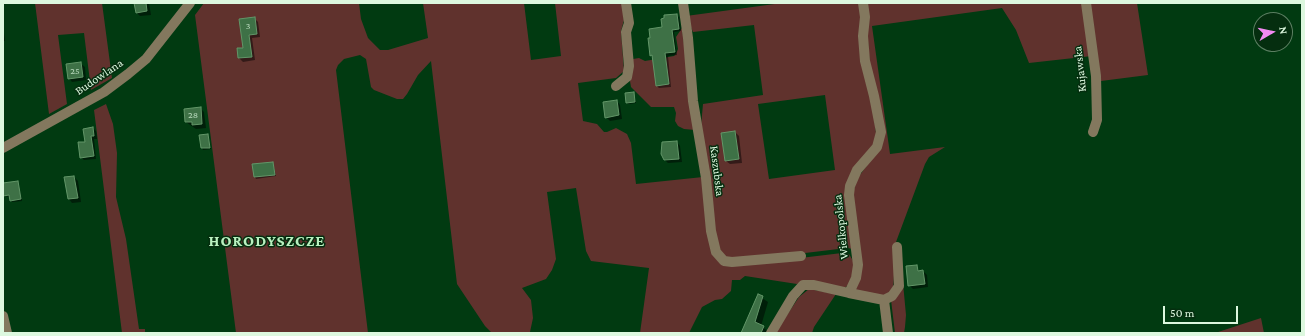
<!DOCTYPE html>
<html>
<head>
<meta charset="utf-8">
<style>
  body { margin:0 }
  #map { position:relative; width:1305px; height:336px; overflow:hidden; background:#013a11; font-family:"Crimson Pro",serif }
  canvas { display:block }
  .frame { position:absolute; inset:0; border:4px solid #ddf8df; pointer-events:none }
  .north { position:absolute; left:1253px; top:12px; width:40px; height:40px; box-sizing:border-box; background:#052e0f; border:1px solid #5b7f62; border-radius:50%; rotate:81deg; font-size:11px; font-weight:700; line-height:16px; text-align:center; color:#ddf8df }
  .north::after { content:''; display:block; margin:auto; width:14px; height:18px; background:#f38af2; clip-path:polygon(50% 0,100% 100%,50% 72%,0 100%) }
  .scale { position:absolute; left:1163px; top:306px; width:75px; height:18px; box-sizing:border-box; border:2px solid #ddf8df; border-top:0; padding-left:5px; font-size:12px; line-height:14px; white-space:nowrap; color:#ddf8df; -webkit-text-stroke:3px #052e0f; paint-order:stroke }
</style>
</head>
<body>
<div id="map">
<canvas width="1305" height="336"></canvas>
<div class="frame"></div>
<div class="north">N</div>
<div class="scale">50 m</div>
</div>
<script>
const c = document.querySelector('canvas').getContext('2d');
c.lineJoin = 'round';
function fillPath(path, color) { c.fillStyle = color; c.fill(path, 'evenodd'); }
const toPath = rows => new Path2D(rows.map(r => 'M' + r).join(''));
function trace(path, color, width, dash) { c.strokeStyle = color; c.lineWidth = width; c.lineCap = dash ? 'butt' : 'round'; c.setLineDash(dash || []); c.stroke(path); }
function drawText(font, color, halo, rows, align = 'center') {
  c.font = font + ' "Crimson Pro",serif'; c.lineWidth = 3; c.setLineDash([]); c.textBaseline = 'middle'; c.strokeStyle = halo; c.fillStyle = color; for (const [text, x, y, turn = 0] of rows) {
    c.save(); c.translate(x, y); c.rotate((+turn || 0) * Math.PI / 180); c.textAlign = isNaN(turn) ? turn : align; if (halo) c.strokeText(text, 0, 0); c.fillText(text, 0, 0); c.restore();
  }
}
const green = toPath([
  [35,3,102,3,112,78,91,90,84,33,58,35,67,104,49,114],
  [204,3,359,3,361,19,368,38,380,50,388,50,428,38,423,3,524,3,531,60,561,56,555,3,622,3,624,20,621,31,624,71,616,78,578,83,583,121,597,124,604,132,607,132,616,128,627,134,631,143,636,184,703,177,722,264,792,259,842,253,849,254,855,264,850,283,846,287,841,287,801,282,797,284,745,276,740,280,732,280,731,291,722,299,715,300,702,307,689,333,640,333,649,268,591,261,586,251,576,188,547,192,556,259,552,270,546,279,522,288,531,300,533,318,530,332,492,333,485,326,457,284,431,61,418,75,407,94,403,99,397,99,374,90,371,87,366,59,360,55,344,59,338,65,336,70,368,333,236,333,195,15],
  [782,3,860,3,877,141,850,179,854,249,847,248,738,261,725,258,717,250,701,126,703,104,763,95,754,25,693,32,686,16],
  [825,95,835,170,769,179,758,104],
  [865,3,1084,3,1092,56,1029,63,1016,30,1002,8,872,26,890,154,945,147,929,157,925,164,896,242,893,292,881,297,854,292,852,196,857,179,881,146,871,80],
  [1089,3,1137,3,1148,75,1101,81],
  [682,28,695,130,684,129,678,126,675,121,676,113,674,107,651,107,631,87,630,81,633,59,639,58,645,61,674,56,676,54,678,49,676,37],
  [106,104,113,124,117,153,116,197,126,239,139,329,145,329,145,333,122,333,94,110],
  [903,283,906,315,905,327,904,333,895,333,891,300],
  [809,289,836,294,814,327,812,333,775,333,799,297],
  [1261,318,1264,333,1215,333]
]);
const shadow = toPath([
  [135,3,149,3,151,15,140,16,137,13],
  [676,15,679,17,681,31,674,32,677,55,668,56,671,87,659,88,656,85,654,57,651,55,651,39],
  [254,18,258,22,260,37,252,38,255,60,243,62,239,58,238,49,244,48],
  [3,25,5,41,3,41],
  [81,64,85,67,86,80,72,82,69,78],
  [633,93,636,103,629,104,627,103],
  [617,101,620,105,622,119,610,121,606,117],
  [200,108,204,112,206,128,196,129,186,122],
  [93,128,96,131,97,139,94,139,96,159,84,160,81,157],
  [735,132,739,136,742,163,730,164,726,161],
  [208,135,211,149,203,150,200,136],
  [677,142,680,146,682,162,668,163,665,160],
  [273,163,276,176,256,179,255,177],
  [74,177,78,181,81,202,72,203,69,199,65,178],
  [18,182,22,201,12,202,10,197,4,196,3,184],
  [916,266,920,272,923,271,927,275,928,287,913,289,909,285],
  [759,296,768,302,761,326,769,332,742,333]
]);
const building = toPath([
  [134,3,146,3,147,11,136,13,134,3],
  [677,14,679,29,672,30,675,52,665,53,669,84,656,86,652,55,650,56,648,38,650,38,649,29,662,27,661,19,664,18,664,15,677,14],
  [255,17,257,34,249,35,252,57,238,58,237,48,243,48,239,19,255,17],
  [81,62,83,77,68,79,66,64,81,62],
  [634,92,635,102,626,103,625,93,634,92],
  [617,100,619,115,605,118,603,102,617,100],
  [201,107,202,124,192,125,192,122,185,122,184,109,201,107],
  [93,127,94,136,91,136,94,156,80,158,78,142,85,142,83,129,93,127],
  [735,131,739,159,725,161,721,133,735,131],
  [208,134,210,148,201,148,199,135,208,134],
  [677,141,679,159,664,160,661,154,662,142,677,141],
  [273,162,275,175,254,177,252,164,273,162],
  [74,176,78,198,68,199,64,177,74,176],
  [18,181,21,199,10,201,9,195,3,196,3,183,18,181],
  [917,265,918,271,923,270,925,284,908,286,906,266,917,265],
  [758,294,763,296,755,322,764,326,761,333,741,333,758,294]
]);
const minor = toPath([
  [683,3,688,38,693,101,706,178,711,231,716,252,724,261,732,262,801,256],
  [1086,3,1096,76,1097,120,1093,132],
  [616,86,627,77,629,66,626,32,629,23,626,3],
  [3,148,104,92,128,74,146,59,190,3],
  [849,293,884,300,892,296,899,286,897,247],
  [884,300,888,333],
  [3,316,7,333],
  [771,333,793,296,803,285,814,285,849,293,856,278,858,265,849,195,850,186,857,170,877,147,881,132,874,96,865,61,863,36,865,17,863,3]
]);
const numberNames = [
  ["3",248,26],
  ["25",75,71],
  ["28",193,115]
];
const streetNames = [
  ["Kujawska",1080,69,-96],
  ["Budowlana",99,77,-34],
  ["Kaszubska",717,171,83],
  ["Wielkopolska",841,227,-96]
];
const districtNames = [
  ["HORODYSZCZE",267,241]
];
fillPath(green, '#60322d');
fillPath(shadow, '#0007');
fillPath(building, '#3e7146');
trace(building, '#629668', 1);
trace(minor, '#83785e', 10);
drawText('10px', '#b5d6b9', null, numberNames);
drawText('12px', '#ddf8df', '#052e0f', streetNames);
c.letterSpacing = '1px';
drawText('bold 16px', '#b9f1bf', '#052e0f', districtNames);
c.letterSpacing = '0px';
</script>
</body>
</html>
